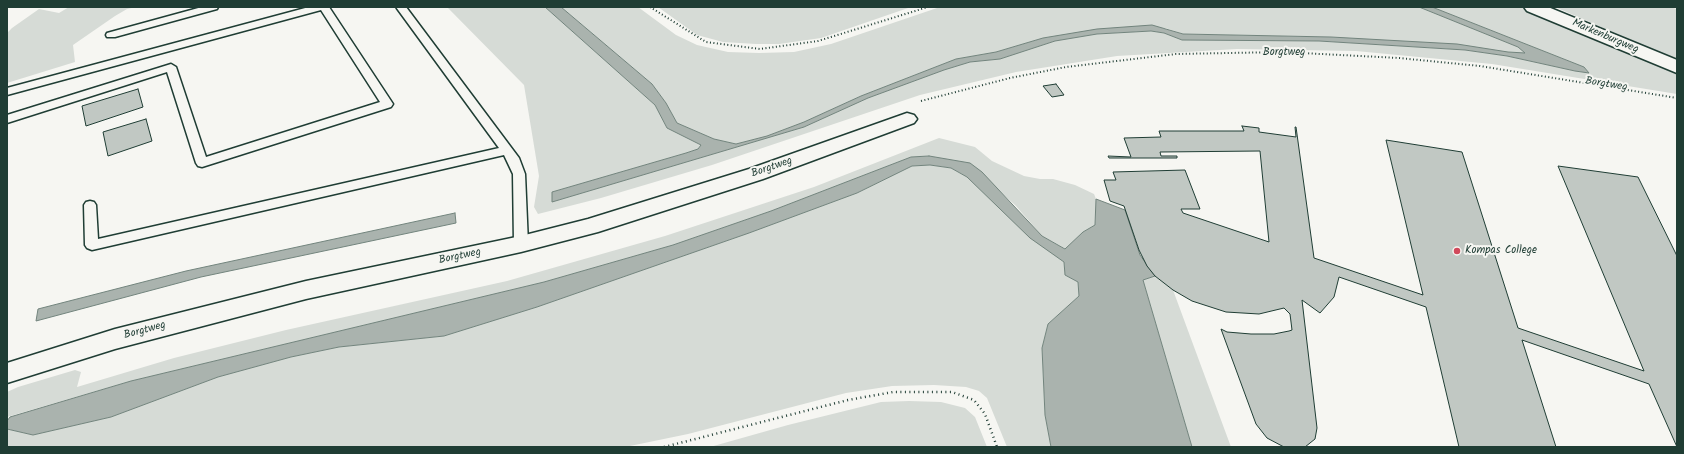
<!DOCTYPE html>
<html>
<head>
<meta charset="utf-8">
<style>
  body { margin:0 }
  #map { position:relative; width:1684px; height:454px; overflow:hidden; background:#f6f6f2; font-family:Kalam,sans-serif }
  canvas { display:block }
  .frame { position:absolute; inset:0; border:8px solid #1f3d34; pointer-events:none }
</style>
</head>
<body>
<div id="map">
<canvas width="1684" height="454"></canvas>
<div class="frame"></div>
</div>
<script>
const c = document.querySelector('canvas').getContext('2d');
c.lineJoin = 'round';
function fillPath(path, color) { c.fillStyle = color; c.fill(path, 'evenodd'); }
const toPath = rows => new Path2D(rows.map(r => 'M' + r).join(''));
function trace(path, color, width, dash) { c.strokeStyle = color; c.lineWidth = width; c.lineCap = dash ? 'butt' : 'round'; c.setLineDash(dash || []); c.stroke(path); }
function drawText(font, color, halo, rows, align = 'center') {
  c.font = font + ' Kalam,sans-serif'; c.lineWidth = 4; c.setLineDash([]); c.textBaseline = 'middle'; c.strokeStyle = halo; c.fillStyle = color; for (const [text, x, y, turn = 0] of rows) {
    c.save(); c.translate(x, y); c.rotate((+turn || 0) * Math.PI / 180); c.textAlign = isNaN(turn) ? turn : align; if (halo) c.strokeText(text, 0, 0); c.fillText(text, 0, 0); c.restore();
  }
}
const green = toPath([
  [69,7,136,7,127,9,115,16,73,45,75,62,7,83,7,33,12,28,39,9,59,13],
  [447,7,545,7,655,105,667,128,701,145,698,149,686,153,552,192,552,202,804,127,868,98,944,70,970,62,1000,59,1055,41,1097,34,1151,31,1164,33,1182,40,1319,41,1465,50,1507,56,1575,71,1588,72,1584,67,1432,7,1523,7,1677,73,1677,94,1492,64,1356,51,1237,49,1117,56,1016,72,920,95,712,165,601,198,538,214,534,207,539,176,524,85],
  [561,7,638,7,676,35,697,45,728,52,759,53,794,52,831,44,940,7,1419,7,1518,47,1526,53,1522,54,1331,37,1183,34,1165,28,1066,35,1043,38,996,52,956,59,861,96,804,122,767,136,736,144,714,139,677,123,666,103,652,84],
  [658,7,911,7,821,38,779,44,756,44,723,42,697,35],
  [1555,7,1670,7,1677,9,1677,60],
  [939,138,975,147,992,161,1024,176,1040,179,1053,179,1075,185,1094,194,1096,199,1095,225,1083,232,1066,249,1042,236,1016,206,970,164,929,156,911,157,771,211,673,245,544,282,131,381,7,417,7,392,18,387,75,370,81,372,77,387,174,358,286,330,507,281,665,236,814,187],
  [930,165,951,168,967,177,1064,262,1065,275,1078,282,1079,296,1048,324,1042,348,1045,415,1051,447,1007,447,987,398,979,391,966,387,934,385,892,386,846,393,688,434,625,447,7,447,7,429,33,435,111,417,218,377,291,357,339,347,444,336,537,307,749,233,857,193,912,166],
  [1155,276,1173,290,1231,447,1192,447,1143,280],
  [909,401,941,402,965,408,975,417,987,447,710,447,788,425,881,402]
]);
const water = toPath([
  [545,7,561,7,652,84,666,103,677,123,714,139,736,144,767,136,804,122,861,96,956,59,996,52,1043,38,1097,29,1152,25,1183,34,1331,37,1457,44,1508,52,1525,53,1518,47,1419,7,1432,7,1584,67,1589,73,1575,71,1507,56,1465,50,1319,41,1182,40,1164,33,1151,31,1097,34,1055,41,1000,59,970,62,944,70,868,98,804,127,552,202,552,192,686,153,698,149,701,145,667,128,655,105,545,7],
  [929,156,970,163,982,172,1042,236,1065,249,1083,232,1095,225,1096,199,1125,210,1140,255,1155,276,1143,280,1192,447,1051,447,1045,415,1042,348,1048,324,1079,296,1078,282,1065,275,1064,262,1030,238,967,177,951,168,930,165,912,166,857,193,749,233,537,307,444,336,339,347,291,357,218,377,111,417,33,435,7,429,7,421,10,417,131,381,544,282,673,245,771,211,911,157,929,156],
  [455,213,456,223,201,277,36,321,38,309,186,271,455,213]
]);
const building = toPath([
  [1056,84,1064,95,1052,97,1043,86,1056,84],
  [138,89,143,107,86,126,82,106,138,89],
  [146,119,152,141,108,156,103,132,146,119],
  [1242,126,1259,128,1259,132,1296,137,1295,127,1296,127,1314,258,1423,295,1386,140,1462,152,1518,328,1644,371,1558,166,1638,177,1677,256,1677,447,1649,384,1522,340,1556,447,1459,447,1426,307,1339,277,1334,297,1320,313,1302,300,1317,428,1315,439,1305,447,1284,447,1267,438,1256,424,1221,329,1227,332,1251,334,1274,334,1289,331,1292,330,1290,314,1284,308,1259,314,1226,312,1192,301,1173,290,1155,276,1147,266,1139,250,1124,206,1110,201,1104,180,1116,180,1113,172,1185,170,1200,209,1181,209,1183,213,1269,242,1260,151,1160,152,1161,156,1177,156,1177,158,1109,158,1108,156,1131,157,1124,138,1161,137,1159,131,1244,131,1242,126]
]);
const pathFar1 = toPath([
  [650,7,706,42,760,49,818,41,928,7],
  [921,101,1010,78,1066,67,1176,54,1282,52,1399,58,1480,66,1677,98]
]);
const path = toPath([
  [664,447,848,400,893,392,952,392,974,400,985,414,997,447]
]);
const service = toPath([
  [202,7,218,7,217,9,115,37,107,37,106,35,107,33,202,7],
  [309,7,329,7,393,104,391,107,202,167,198,166,196,163,167,72,7,123,7,115,171,64,176,67,206,157,380,102,321,10,7,95,7,88,309,7],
  [396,7,406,7,519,158,525,174,528,244,526,247,521,249,516,247,514,244,513,174,504,155,92,250,87,248,85,245,84,205,86,202,90,201,94,202,96,205,98,239,499,148,396,7]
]);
const minor = toPath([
  [1524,7,1548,7,1677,60,1677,73,1527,11,1524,7],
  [907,113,914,115,917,119,914,123,763,179,598,232,521,252,306,299,115,349,7,383,7,363,115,329,306,281,521,236,588,219,749,169,907,113]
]);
const markers = [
  [1457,251,4,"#d1495b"]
];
const streetNames = [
  ["Markenburgweg",1605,37,23],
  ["Borgtweg",1284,53],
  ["Borgtweg",1606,85,9],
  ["Borgtweg",772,168,-19],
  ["Borgtweg",460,257,-12],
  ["Borgtweg",145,331,-15]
];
const poiNames = [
  ["Kompas College",1465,251]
];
fillPath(green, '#d6dbd6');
fillPath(water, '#aab3ae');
trace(water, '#72847d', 1);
fillPath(building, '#c1c8c3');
trace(building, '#1f3d34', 1);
trace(service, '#1f3d34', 3);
trace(minor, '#1f3d34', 3);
trace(pathFar1, '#1f3d34', 2, [1, 2.5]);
trace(path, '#1f3d34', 2.5, [1, 3.5]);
fillPath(service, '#f6f6f2');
fillPath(minor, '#f6f6f2');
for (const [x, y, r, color] of markers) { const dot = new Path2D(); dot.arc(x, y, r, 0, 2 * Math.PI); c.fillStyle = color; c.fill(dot); trace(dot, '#f6f6f2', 1.5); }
drawText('11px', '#1f3d34', '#f6f6f2', streetNames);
drawText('11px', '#1f3d34', '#f6f6f2', poiNames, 'left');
</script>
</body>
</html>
